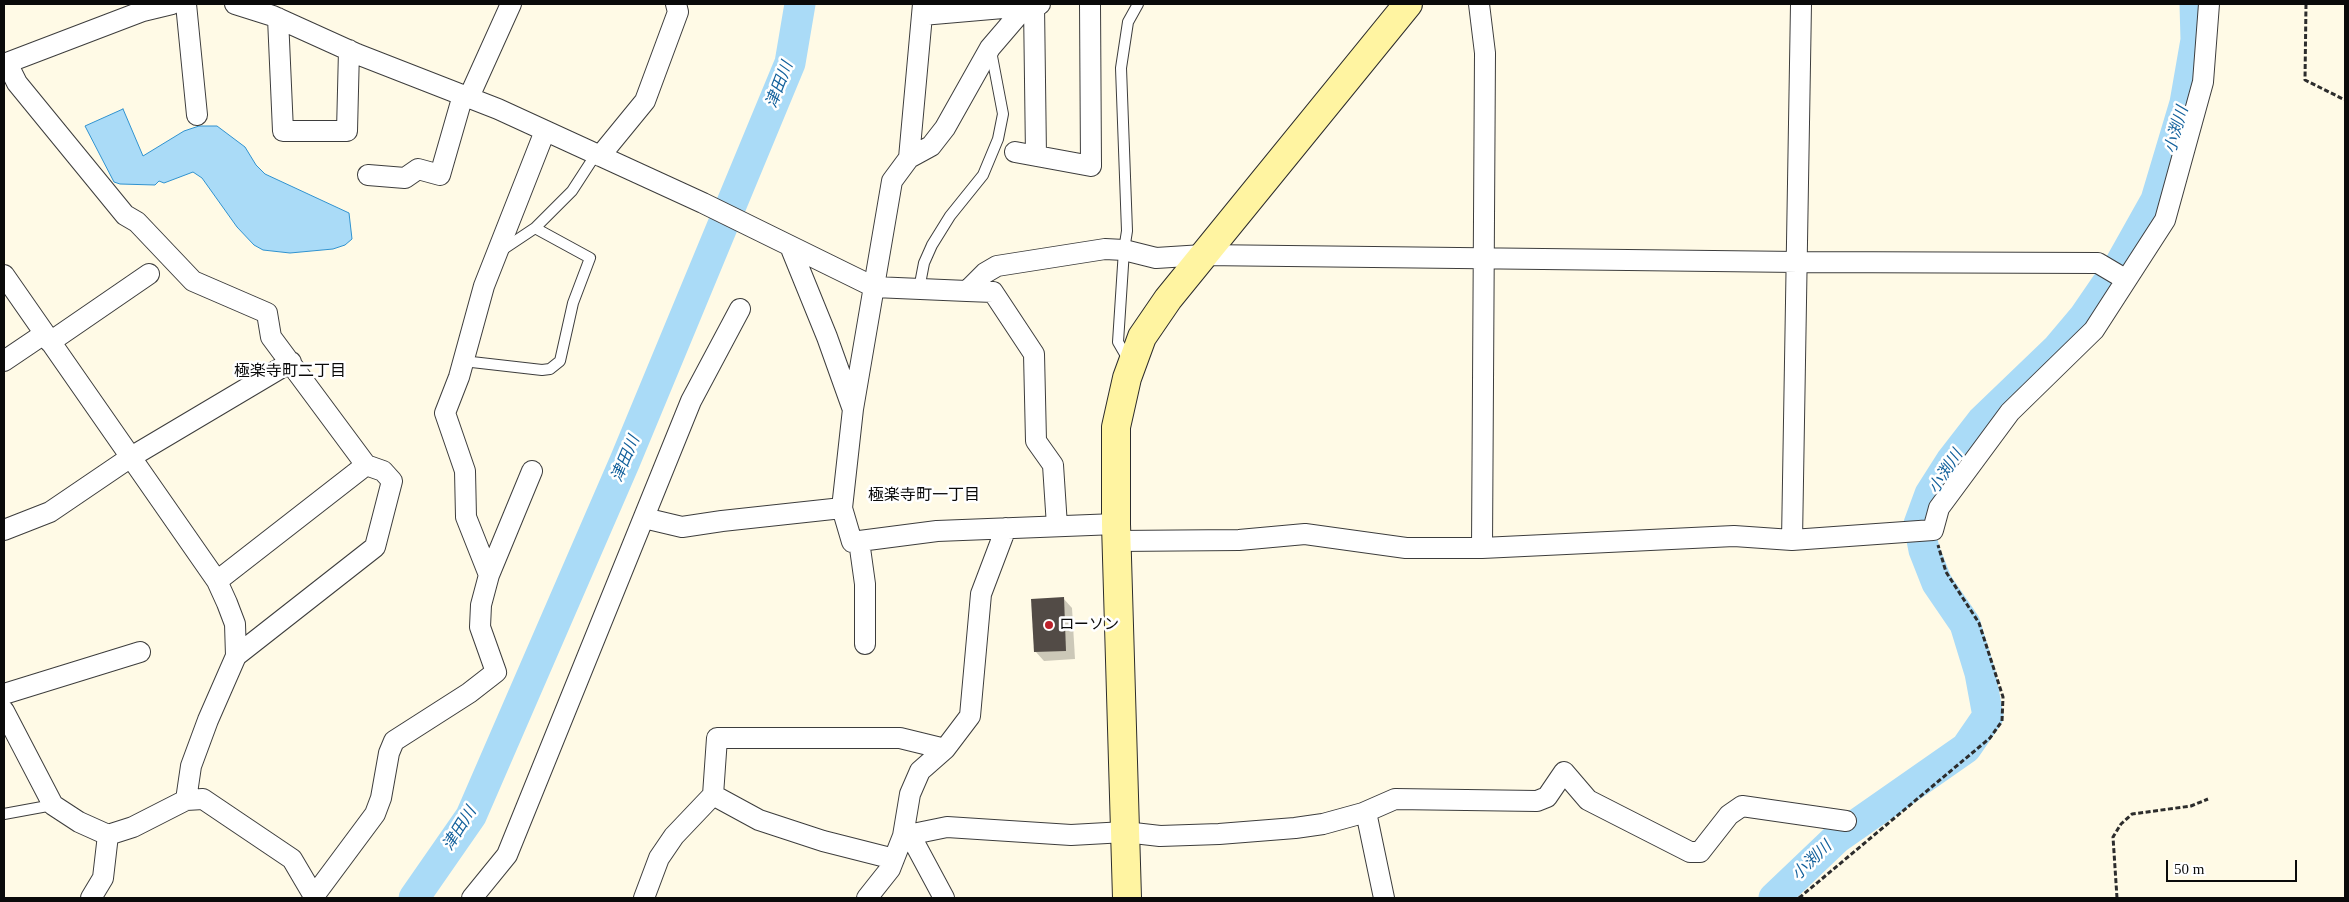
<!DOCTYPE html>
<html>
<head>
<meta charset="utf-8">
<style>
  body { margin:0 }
  #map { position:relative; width:2349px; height:902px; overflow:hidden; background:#fffae6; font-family:"Times New Roman",serif }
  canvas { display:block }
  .frame { position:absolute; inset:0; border:5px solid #0a0a0a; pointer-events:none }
  .scale { position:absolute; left:2166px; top:860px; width:131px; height:22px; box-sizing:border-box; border:2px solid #0a0a0a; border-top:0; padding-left:6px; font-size:15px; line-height:18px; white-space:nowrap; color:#0a0a0a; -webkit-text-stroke:4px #fff; paint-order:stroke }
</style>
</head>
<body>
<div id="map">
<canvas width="2349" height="902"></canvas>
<div class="frame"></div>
<div class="scale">50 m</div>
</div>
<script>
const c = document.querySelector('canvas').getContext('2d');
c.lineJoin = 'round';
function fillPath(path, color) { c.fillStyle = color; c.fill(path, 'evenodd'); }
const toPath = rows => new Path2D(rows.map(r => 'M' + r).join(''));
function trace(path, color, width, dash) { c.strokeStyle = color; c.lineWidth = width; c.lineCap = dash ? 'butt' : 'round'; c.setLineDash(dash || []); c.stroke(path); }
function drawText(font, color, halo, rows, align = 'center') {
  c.font = font + ' "Times New Roman","Noto Sans JP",serif'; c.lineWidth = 5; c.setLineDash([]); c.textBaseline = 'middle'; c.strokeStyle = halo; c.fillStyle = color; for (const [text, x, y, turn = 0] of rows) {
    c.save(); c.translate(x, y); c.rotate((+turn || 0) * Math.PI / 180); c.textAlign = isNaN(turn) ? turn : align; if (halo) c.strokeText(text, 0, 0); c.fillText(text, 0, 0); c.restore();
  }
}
const water = toPath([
  [123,109,143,156,184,131,199,126,217,126,245,147,256,165,265,174,349,213,352,239,345,245,333,249,290,253,263,250,254,245,237,227,202,178,193,172,164,183,159,181,155,185,120,184,114,182,85,126,123,109]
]);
const shadow = toPath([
  [1063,598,1072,608,1075,659,1044,661,1035,651]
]);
const river = toPath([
  [414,898,471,816,625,461,790,63,800,4],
  [1774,898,1837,838,1966,748,1988,716,1980,673,1965,624,1937,583,1924,550,1919,524,1930,494,1951,461,1982,421,2057,349,2084,317,2119,266,2156,200,2185,103,2196,40,2195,4]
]);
const building = toPath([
  [1064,597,1066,651,1034,652,1031,599]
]);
const path = toPath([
  [2306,4,2305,80,2345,100],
  [1799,898,1990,738,2002,721,2003,697,1979,623,1946,572,1938,545],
  [2117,898,2113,837,2121,824,2132,814,2191,806,2208,799]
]);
const lane = toPath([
  [502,250,535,228,572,191,596,154],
  [919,289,924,263,932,245,950,216,983,175,998,139,1003,114,991,51],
  [463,361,542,370,550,369,560,361,573,303,590,258,535,228],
  [1129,361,1118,342,1124,250,1127,231,1121,68,1128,22,1138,4],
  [4,814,53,805]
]);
const street = toPath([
  [186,4,197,115],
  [235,4,273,16,357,54,498,109,703,203,874,287,967,291,985,273,997,266,1105,249,1124,250,1156,258,1203,255,1798,262,2098,263,2125,279],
  [1040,4,1026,6,990,48,945,128,931,146,909,158,892,181,853,409,842,508,852,542,937,531,1116,524],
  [1479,4,1485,53,1482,548],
  [1034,5,1036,156],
  [922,15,1026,6],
  [278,18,283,131,347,131,349,50],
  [7,63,17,83,125,215,137,222,193,281,267,313,271,337,366,465,383,471,392,481,375,547,236,656],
  [4,64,143,11,172,4],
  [469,97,511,4],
  [1015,152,1091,166,1090,4],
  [600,156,645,101,678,12,676,4],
  [909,158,923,4],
  [368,175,405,178,418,169,440,175,463,95],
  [790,246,827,337,852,407],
  [4,275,217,581,227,603,235,624,236,656,208,720,191,766,186,800],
  [967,291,993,292,1034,354,1036,441,1053,465,1057,526],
  [50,342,149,274],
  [4,361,44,334],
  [644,518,682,527,722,521,842,508],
  [4,530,50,512,131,457,291,362],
  [1792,540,1801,4],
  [859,541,865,584,865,644],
  [1116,541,1239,540,1305,534,1406,548,1482,548,1734,536,1792,540,1933,530,1939,508,2010,412,2094,330,2165,220,2203,82,2209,4],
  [489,575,532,471],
  [217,581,366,465],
  [4,694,140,652],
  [4,711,53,805,79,822,108,835,133,827,186,800,203,799,292,859,315,898],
  [713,795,759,820,823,841,894,859],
  [1366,812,1384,898],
  [903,836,947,827,1071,835,1125,832,1160,836,1219,834,1295,828,1323,824,1363,813,1395,799,1537,801,1547,797,1564,772,1588,800,1690,852,1700,852,1729,815,1742,806,1846,821],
  [903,836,915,844,944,898],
  [314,896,375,814,381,798,389,753,394,741,469,693,496,672,480,627,481,605,489,575,466,517,465,471,445,413,459,377,484,286,545,131],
  [91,898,103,878,108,835],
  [472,898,507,855,691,401,740,309],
  [644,898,659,858,674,836,713,795,717,738,900,738,945,749],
  [867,898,890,869,903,836,910,794,920,771,945,749,970,716,981,594,1006,528]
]);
const secondary = toPath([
  [1127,898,1116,524,1116,427,1127,378,1142,337,1168,299,1408,4]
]);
const markers = [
  [1049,625,5,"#bb212a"]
];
const poiNames = [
  ["ローソン",1059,625]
];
const waterNames = [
  ["津田川",780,85,-69],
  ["小渕川",2177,130,-74],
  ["津田川",626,459,-67],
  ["小渕川",1946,472,-57],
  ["津田川",460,829,-58],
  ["小渕川",1812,861,-44]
];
const neighbourhoodNames = [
  ["極楽寺町二丁目",290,372],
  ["極楽寺町一丁目",924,496]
];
fillPath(water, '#aadbf7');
trace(water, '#3092cf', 1);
fillPath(shadow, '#0003');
trace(river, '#aadbf7', 31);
fillPath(building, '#524b46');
trace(lane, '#3d3d3d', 12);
trace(street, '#3d3d3d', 22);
trace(secondary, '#2c2c2c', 30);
trace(path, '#2c2c2c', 3, [5, 2.5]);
trace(lane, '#fff', 10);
trace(street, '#fff', 20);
trace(secondary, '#fff4a1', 28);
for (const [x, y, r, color] of markers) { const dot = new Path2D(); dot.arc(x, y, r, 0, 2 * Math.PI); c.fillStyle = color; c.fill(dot); trace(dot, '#fff', 2); }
drawText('15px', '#0a0a0a', '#fff', poiNames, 'left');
drawText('italic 16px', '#13619c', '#fff', waterNames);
drawText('16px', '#0a0a0a', '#fff', neighbourhoodNames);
</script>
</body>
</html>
